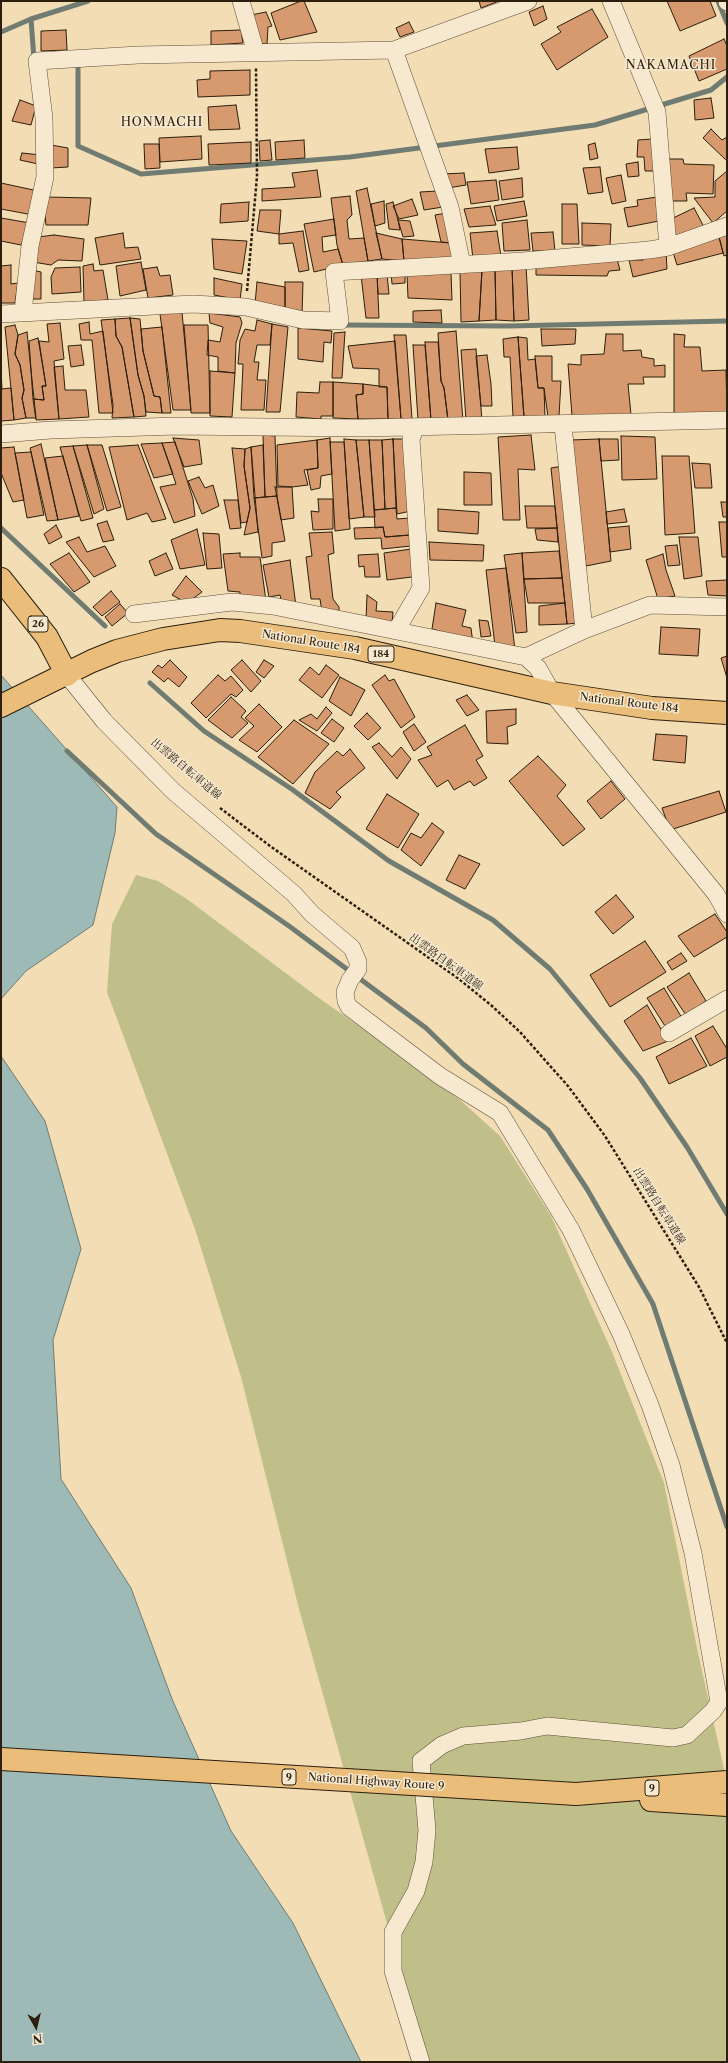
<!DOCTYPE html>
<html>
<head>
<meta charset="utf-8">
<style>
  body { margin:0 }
  #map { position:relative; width:728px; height:2063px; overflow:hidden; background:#f3ddb5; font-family:"Libre Caslon Text",serif }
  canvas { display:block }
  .frame { position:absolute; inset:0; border:2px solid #2c1f0d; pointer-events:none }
  .north { position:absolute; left:16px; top:2007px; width:40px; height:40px; -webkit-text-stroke:3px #f7e9cf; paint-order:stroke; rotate:172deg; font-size:11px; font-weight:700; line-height:16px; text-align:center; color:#2c1f0d }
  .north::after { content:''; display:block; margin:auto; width:14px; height:18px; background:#2c1f0d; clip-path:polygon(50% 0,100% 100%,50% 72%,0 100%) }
</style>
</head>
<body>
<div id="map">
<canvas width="728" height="2063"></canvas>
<div class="frame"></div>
<div class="north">N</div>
</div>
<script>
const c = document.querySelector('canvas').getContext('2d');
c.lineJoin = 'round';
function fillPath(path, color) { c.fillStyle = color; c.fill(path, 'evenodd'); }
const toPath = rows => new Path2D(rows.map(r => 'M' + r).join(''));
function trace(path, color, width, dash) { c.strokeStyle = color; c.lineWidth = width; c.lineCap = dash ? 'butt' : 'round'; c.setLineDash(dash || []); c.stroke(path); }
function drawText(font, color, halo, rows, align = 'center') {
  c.font = font + ' "Libre Caslon Text","Noto Serif JP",serif'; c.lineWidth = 3; c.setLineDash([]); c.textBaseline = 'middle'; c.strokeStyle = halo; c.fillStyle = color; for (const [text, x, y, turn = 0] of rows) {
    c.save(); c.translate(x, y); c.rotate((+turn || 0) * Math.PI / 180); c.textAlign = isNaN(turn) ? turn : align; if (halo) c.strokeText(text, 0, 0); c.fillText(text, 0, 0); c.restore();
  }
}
const green = toPath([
  [136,875,158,881,187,899,323,1001,439,1081,500,1136,551,1216,612,1352,664,1483,698,1653,727,1782,727,2062,411,2062,385,1974,388,1927,299,1609,241,1377,195,1229,107,992,112,924]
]);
const water = toPath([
  [1,675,117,807,115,833,93,925,26,971,1,999,1,675],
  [1,1056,45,1121,81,1249,53,1340,61,1479,131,1588,172,1699,231,1831,293,1923,361,2062,1,2062,1,1056]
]);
const stream = toPath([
  [718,1,727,23],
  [31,19,88,1],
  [1,32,31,19,34,59],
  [78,62,78,146,141,174,350,157,595,125,711,90,727,77],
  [342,325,509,326,727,321],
  [1,528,105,626],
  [150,683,204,731,293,790,389,861,493,920,550,969,640,1078,687,1147,727,1214],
  [67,751,156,834,289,926,426,1028,463,1064,548,1130,587,1189,653,1304,727,1527]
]);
const building = toPath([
  [301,1,304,1,317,32,280,40,271,13,301,1],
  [479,1,499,1,481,8,479,1],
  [667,1,710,1,716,16,680,31,667,1],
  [543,6,547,19,534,26,529,12,543,6],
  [592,9,608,37,557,70,541,44,561,32,557,27,592,9],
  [266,12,272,26,268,27,267,44,258,44,251,15,266,12],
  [409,22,414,32,400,37,396,28,409,22],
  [66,30,67,50,41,51,41,31,66,30],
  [241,30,243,43,211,45,211,31,241,30],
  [724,39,727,46,727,69,699,81,689,56,724,39],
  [250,70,250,95,198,97,197,80,210,79,210,71,250,70],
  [711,98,714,118,695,120,694,100,711,98],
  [20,100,36,106,31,125,12,121,20,100],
  [236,105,240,129,209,130,208,107,236,105],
  [711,129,722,140,727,137,727,161,703,138,711,129],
  [201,136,202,159,160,162,159,138,201,136],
  [652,139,654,171,645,171,644,157,637,157,638,140,652,139],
  [270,140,272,160,260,161,259,141,270,140],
  [304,140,305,158,276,160,275,142,304,140],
  [251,142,251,163,209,165,208,144,251,142],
  [595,143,598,158,590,160,588,145,595,143],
  [144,144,159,144,160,168,145,169,144,144],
  [51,145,68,148,68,167,51,168,51,145],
  [517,147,519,169,489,173,485,149,517,147],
  [22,153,41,155,38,164,20,160,22,153],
  [669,159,683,159,684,164,714,165,713,194,686,193,687,201,671,201,669,159],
  [638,162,639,176,628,177,626,164,638,162],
  [600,167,603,192,588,194,583,168,600,167],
  [317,170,321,197,262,201,262,189,295,187,292,173,317,170],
  [727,171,727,211,713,223,694,198,715,197,715,181,727,171],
  [464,173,466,185,448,188,442,174,464,173],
  [621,175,626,201,612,204,606,178,621,175],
  [522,178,523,197,502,200,499,181,522,178],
  [496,180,499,200,471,204,467,182,496,180],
  [1,183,38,191,33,215,1,209,1,183],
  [367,188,382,259,368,261,356,191,367,188],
  [438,191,443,207,424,210,420,192,438,191],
  [350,196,352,215,347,220,349,239,364,238,368,261,343,265,337,245,331,198,350,196],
  [47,197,91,198,88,225,46,225,44,205,47,197],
  [657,197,659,221,628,227,624,208,638,206,637,200,657,197],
  [412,199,418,215,399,219,393,206,412,199],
  [384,201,385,223,375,226,371,204,384,201],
  [524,201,527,216,497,221,494,206,524,201],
  [249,202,248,221,220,223,221,204,249,202],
  [393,202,398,220,400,230,389,229,386,204,393,202],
  [562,204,577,204,579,244,562,244,562,204],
  [490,206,496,225,469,227,464,209,490,206],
  [694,208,704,227,677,240,669,220,694,208],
  [260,210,281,210,279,234,257,231,260,210],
  [447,213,451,243,441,242,435,215,447,213],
  [1,218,30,223,21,245,1,241,1,218],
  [334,219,336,235,322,237,323,252,338,249,343,265,314,272,304,224,334,219],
  [398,220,410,221,414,236,403,237,398,220],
  [527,220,530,250,504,251,502,223,527,220],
  [582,223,611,224,610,246,582,245,582,223],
  [303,231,309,270,299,272,293,243,279,244,279,234,303,231],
  [497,231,501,256,473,259,470,233,497,231],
  [553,232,555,251,533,251,531,233,553,232],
  [123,233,125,248,138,247,141,259,100,265,95,238,123,233],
  [376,233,402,239,404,261,382,259,376,233],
  [718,233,723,253,677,265,672,249,718,233],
  [54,235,84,239,82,261,58,260,51,265,33,262,38,237,54,235],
  [727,235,727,255,724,256,719,237,727,235],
  [212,239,247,241,242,274,214,269,212,239],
  [402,239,451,243,453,261,404,261,402,239],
  [666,251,667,269,633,277,629,260,643,260,641,254,666,251],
  [617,259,620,270,609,271,607,276,536,275,536,262,617,259],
  [141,262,146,290,120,296,116,266,141,262],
  [93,264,94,271,103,270,108,300,84,302,83,266,93,264],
  [11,265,11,284,18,283,15,303,1,303,1,266,11,265],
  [526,265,529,320,514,321,512,267,526,265],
  [80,267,81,292,52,294,51,277,55,268,80,267],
  [157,267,160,276,170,275,173,295,148,298,143,269,157,267],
  [512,267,514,321,496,320,495,268,512,267],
  [495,268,496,320,479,321,482,270,495,268],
  [32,270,41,272,41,299,29,299,32,270],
  [460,270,482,270,479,321,461,322,460,270],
  [405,272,405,283,392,284,391,273,405,272],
  [377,273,379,318,366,318,361,275,377,273],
  [451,273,452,300,408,298,407,274,451,273],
  [387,274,389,294,378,294,377,275,387,274],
  [214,278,242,284,240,300,214,295,214,278],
  [257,282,285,287,285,310,255,304,257,282],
  [285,282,303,282,302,314,285,313,285,282],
  [441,310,442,323,413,322,413,311,441,310],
  [182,312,191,410,173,410,160,314,182,312],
  [209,313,240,317,242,323,236,343,235,373,218,371,218,357,207,355,208,340,220,342,223,327,210,323,209,313],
  [130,318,140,319,143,351,154,396,160,397,162,413,146,412,144,396,138,375,130,318],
  [130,318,138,375,144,396,146,416,134,417,122,347,116,336,115,319,130,318],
  [115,319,116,336,122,347,134,417,112,418,113,405,101,320,115,319],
  [257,320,272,324,270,345,257,345,254,362,259,362,257,380,266,380,264,410,241,410,243,364,238,364,240,340,245,329,255,331,257,320],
  [89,322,90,334,103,331,113,413,99,413,92,340,81,340,79,324,89,322],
  [60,323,64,359,54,361,59,419,36,420,33,399,44,400,42,386,46,386,39,341,49,342,47,324,60,323],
  [272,324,288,327,280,412,266,412,272,324],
  [15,325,18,335,15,354,20,365,24,390,22,398,26,418,14,420,5,327,15,325],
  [184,325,208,325,210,413,191,413,184,325],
  [162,327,171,413,162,413,160,397,154,396,143,351,141,329,162,327],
  [298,328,332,331,331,343,324,342,323,362,298,359,298,328],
  [541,329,576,329,575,344,542,346,541,329],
  [456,331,463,421,448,420,444,388,441,381,438,333,456,331],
  [27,332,36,418,26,418,22,398,24,390,20,365,15,354,18,335,27,332],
  [345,332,342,378,332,378,334,333,345,332],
  [606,334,623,334,623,351,641,350,642,357,654,359,654,366,665,365,665,377,643,377,644,384,628,384,631,415,572,416,568,364,581,365,581,355,604,354,606,334],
  [674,334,685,335,684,347,700,347,702,371,726,370,727,413,674,414,674,334],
  [394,335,406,335,412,419,401,419,394,335],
  [518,337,524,417,513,417,510,357,504,357,503,339,518,337],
  [518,337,527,338,528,360,535,359,538,388,544,388,545,418,524,417,518,337],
  [38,338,46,386,42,386,44,400,33,399,29,341,38,338],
  [395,341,401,419,388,419,387,387,379,387,379,369,353,368,348,346,395,341],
  [425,342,438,342,441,381,444,388,448,420,431,420,425,342],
  [81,345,84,365,71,367,68,346,81,345],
  [413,345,425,345,431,420,418,420,413,345],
  [476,349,482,420,466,420,461,350,476,349],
  [487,355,491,384,492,406,481,406,476,356,487,355],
  [535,356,552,356,552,381,561,381,559,416,548,417,544,388,538,388,535,356],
  [63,366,65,390,86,390,89,417,59,419,54,367,63,366],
  [1,369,2,389,11,388,14,420,1,421,1,369],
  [210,371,235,373,232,417,210,416,210,371],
  [320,382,333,382,333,416,321,416,321,419,296,417,297,392,319,393,320,382],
  [333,382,363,384,363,394,356,395,358,419,333,418,333,382],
  [363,384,387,387,388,419,358,419,356,395,363,394,363,384],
  [263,435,275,436,277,496,265,497,263,435],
  [531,435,535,470,518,469,520,520,503,520,498,437,531,435],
  [621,436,655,437,657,479,622,480,621,436],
  [173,438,199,440,202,464,184,467,173,438],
  [330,438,332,474,321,476,320,488,311,490,307,470,318,468,317,440,330,438],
  [344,439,356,440,364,517,349,519,344,439],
  [393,439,407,439,411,511,397,514,393,439],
  [393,439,396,508,385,509,382,440,393,439],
  [599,439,611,561,586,566,571,440,599,439],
  [599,439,618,439,619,460,601,461,599,439],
  [317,440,318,468,304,470,308,485,292,487,278,486,277,445,317,440],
  [356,440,369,440,375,517,364,517,356,440],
  [369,440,382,440,385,509,374,510,369,440],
  [175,442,193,499,195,516,174,523,160,487,176,484,162,443,175,442],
  [330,442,344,442,350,529,335,531,330,442],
  [162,443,173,474,154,478,141,444,162,443],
  [41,444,58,520,47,521,31,452,30,448,41,444],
  [87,445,102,445,121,507,107,511,87,445],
  [87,445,104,509,94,514,73,446,87,445],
  [138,445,166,519,152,522,147,513,127,520,109,447,138,445],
  [263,445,265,497,254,498,251,447,263,445],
  [73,446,93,518,81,521,60,447,73,446],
  [14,447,24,500,13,502,1,473,1,448,14,447],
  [251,447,258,532,244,535,250,508,244,466,245,449,251,447],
  [232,448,245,449,244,466,250,508,247,522,241,523,232,448],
  [31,452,44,515,27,518,15,453,31,452],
  [63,456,79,516,58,520,45,458,63,456],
  [662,456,689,456,695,533,665,535,662,456],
  [692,463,710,464,712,488,695,488,692,463],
  [563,466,579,623,567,624,551,468,563,466],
  [464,472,491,473,492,505,464,505,464,472],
  [199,477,205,488,213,485,219,506,202,514,188,481,199,477],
  [275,487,292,487,294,518,281,520,275,487],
  [277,496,285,541,272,543,272,556,262,558,254,498,277,496],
  [318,499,333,499,333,529,313,530,311,511,319,512,318,499],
  [224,500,238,500,241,528,230,529,224,500],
  [721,502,727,502,727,517,723,517,721,502],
  [525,506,555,506,557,528,527,528,525,506],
  [396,508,397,519,410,518,410,535,385,537,383,527,375,528,374,510,396,508],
  [438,509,479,512,478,534,438,531,438,509],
  [624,509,627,522,607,524,606,512,624,509],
  [107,521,114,540,103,542,97,524,107,521],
  [719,522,727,522,727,557,722,557,719,522],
  [56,525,62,537,49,544,44,534,56,525],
  [629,526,631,549,610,552,608,528,629,526],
  [383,527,385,537,410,535,411,546,382,549,381,538,355,539,354,528,383,527],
  [557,528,558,542,537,540,535,529,557,528],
  [197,529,205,565,180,569,171,540,197,529],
  [332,532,334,553,328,555,333,599,339,607,339,614,322,612,320,599,311,599,306,557,312,556,309,533,332,532],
  [203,533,219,534,222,568,207,569,203,533],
  [79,537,87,552,105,546,116,566,94,577,66,542,79,537],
  [679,537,698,537,702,576,684,579,679,537],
  [429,542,484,545,483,561,430,560,429,542],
  [677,545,680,565,668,566,665,546,677,545],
  [411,549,412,577,387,580,384,553,411,549],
  [559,551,562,578,524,579,522,553,559,551],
  [69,553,90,582,74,592,50,564,69,553],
  [166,553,173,569,155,576,149,561,166,553],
  [240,553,240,557,260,557,266,601,240,600,240,592,228,591,223,554,240,553],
  [522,553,527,632,516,633,504,555,522,553],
  [378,554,380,577,365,577,364,566,359,567,358,555,378,554],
  [663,554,666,570,675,596,658,599,646,560,663,554],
  [290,560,296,606,282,605,280,595,269,597,263,565,290,560],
  [506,568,515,651,495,646,486,570,506,568],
  [186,576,202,592,187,603,172,595,186,576],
  [562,578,565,603,528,603,524,579,562,578],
  [727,580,727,596,708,595,706,581,727,580],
  [111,591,120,602,102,616,93,607,111,591],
  [367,595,377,602,376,611,393,612,392,623,366,620,367,595],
  [436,603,466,610,462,626,471,628,473,644,458,636,432,629,436,603],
  [565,603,567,624,539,625,539,606,565,603],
  [120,604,128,613,112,626,105,617,120,604],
  [479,620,488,621,491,636,481,637,479,620],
  [661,627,700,629,698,656,659,654,661,627],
  [727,656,727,678,721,658,727,656],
  [170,660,187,677,179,687,168,678,164,682,152,672,158,665,162,668,170,660],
  [242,660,261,681,251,692,231,670,242,660],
  [264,660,274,666,264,678,256,672,264,660],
  [326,665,339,675,322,698,299,680,310,667,319,675,326,665],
  [218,675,225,681,231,676,243,690,236,697,231,694,206,718,191,703,218,675],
  [385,675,389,681,394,679,415,717,401,728,372,685,385,675],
  [340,677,365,690,351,716,329,701,340,677],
  [467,695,479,710,467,716,456,700,467,695],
  [231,697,246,711,241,717,248,723,232,738,208,720,231,697],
  [259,704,282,727,257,752,239,740,254,726,245,718,259,704],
  [326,707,332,713,317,731,299,720,311,714,317,719,326,707],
  [516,709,516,724,507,727,508,744,487,743,486,711,516,709],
  [367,713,381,728,368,740,354,726,367,713],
  [332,719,344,728,334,742,321,733,332,719],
  [294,720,329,744,293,784,258,757,294,720],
  [414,724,426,742,414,751,403,732,414,724],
  [465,725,483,756,476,760,487,778,474,786,470,781,454,790,448,780,437,787,418,760,432,755,427,747,465,725],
  [656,734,687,736,685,763,653,760,656,734],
  [379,743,392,757,401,747,411,759,397,779,372,747,379,743],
  [350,749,365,768,336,792,341,797,330,809,305,793,315,772,337,751,343,756,350,749],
  [538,756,566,785,557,796,585,829,563,846,509,781,538,756],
  [611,781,625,799,601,819,587,801,611,781],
  [719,791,726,812,670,830,662,808,719,791],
  [387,794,419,814,398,848,366,829,387,794],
  [432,823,444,832,421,866,401,850,411,833,421,838,432,823],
  [459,855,480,864,465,889,446,880,459,855],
  [616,895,634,917,613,934,595,912,616,895],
  [715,914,727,932,727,937,694,957,678,936,715,914],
  [645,941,666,972,610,1007,590,975,645,941],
  [681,953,687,961,672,970,667,962,681,953],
  [689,973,706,1001,686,1015,667,987,689,973],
  [664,988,682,1018,665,1026,647,998,664,988],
  [647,1005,668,1041,643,1051,624,1021,647,1005],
  [713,1026,727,1049,727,1057,710,1066,695,1036,713,1026],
  [691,1038,707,1066,669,1084,656,1057,691,1038]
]);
const path = toPath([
  [247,291,257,176,256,68],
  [220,808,270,846,459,979,492,1006,520,1032,568,1086,605,1136,699,1287,727,1343]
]);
const minor = toPath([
  [241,1,256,53],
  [611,1,657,112,668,247],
  [727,1,727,2],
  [394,50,450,207,462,265],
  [23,312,30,246,45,177,44,118,37,61,138,55,394,50,528,1],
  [1,314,193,304,246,307,303,320,340,321,334,272,523,261,649,250,668,247,727,226],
  [563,425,584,630],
  [1,434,51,430,177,426,360,428,727,420],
  [727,607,650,605,584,630,526,657,538,668,552,693,716,894,727,914],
  [134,614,232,602,273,606,526,657],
  [396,631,421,588,411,439,416,427],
  [67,675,104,721,173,791,294,894,312,914,352,948,358,962,358,969,350,980,345,992,346,1001,349,1007,440,1076,500,1113,571,1230,621,1334,650,1405,671,1465,693,1553,719,1702,713,1711,687,1735,673,1738,547,1726,521,1731,463,1736,442,1745,421,1761,427,1830,424,1862,416,1891,393,1932,393,1971,421,2062],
  [669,1033,727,999]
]);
const major = toPath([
  [1,579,47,637,67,675]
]);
const highway = toPath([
  [1,706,92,661,117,651,163,639,220,630,240,631,355,648,552,693,652,708,727,713],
  [576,1794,727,1782],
  [651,1800,727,1805]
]);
const highwayBridge = toPath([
  [1,1759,576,1794]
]);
const shields = [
  [38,624,20],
  [381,654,26],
  [289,1777,14],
  [652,1788,14]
];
const shieldNames = [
  ["26",38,624],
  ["184",381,654],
  ["9",289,1777],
  ["9",652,1788]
];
const streetNames = [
  ["National Route 184",311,642,9],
  ["National Route 184",629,703,7],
  ["出雲路自転車道線",186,769,40],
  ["出雲路自転車道線",446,962,36],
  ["出雲路自転車道線",659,1206,58],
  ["National Highway Route 9",376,1782,4]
];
const neighbourhoodNames = [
  ["NAKAMACHI",671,66],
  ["HONMACHI",162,123]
];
fillPath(green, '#c1bf89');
fillPath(water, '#9dbab6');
trace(water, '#707c72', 1);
trace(stream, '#707c72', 5);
fillPath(building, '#d7996e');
trace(building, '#2c1f0d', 1);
trace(minor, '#5e4e37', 18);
trace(major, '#2c1f0d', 24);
trace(highway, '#2c1f0d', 24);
trace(path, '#2c1f0d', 2.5, [3, 2]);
trace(minor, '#f7e9cf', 17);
trace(major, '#eabe7a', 22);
trace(highway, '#eabe7a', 22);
trace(highwayBridge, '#2c1f0d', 24, []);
trace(highwayBridge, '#eabe7a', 22);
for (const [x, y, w] of shields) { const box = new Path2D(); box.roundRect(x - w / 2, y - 8, w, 16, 3); c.fillStyle = '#f7e9cf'; c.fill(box); trace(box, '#2c1f0d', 1); }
drawText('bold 10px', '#2c1f0d', null, shieldNames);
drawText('11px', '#2c1f0d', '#f7e9cf', streetNames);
c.letterSpacing = '1px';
drawText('12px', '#2c1f0d', '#f7e9cf', neighbourhoodNames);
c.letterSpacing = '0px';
</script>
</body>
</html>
